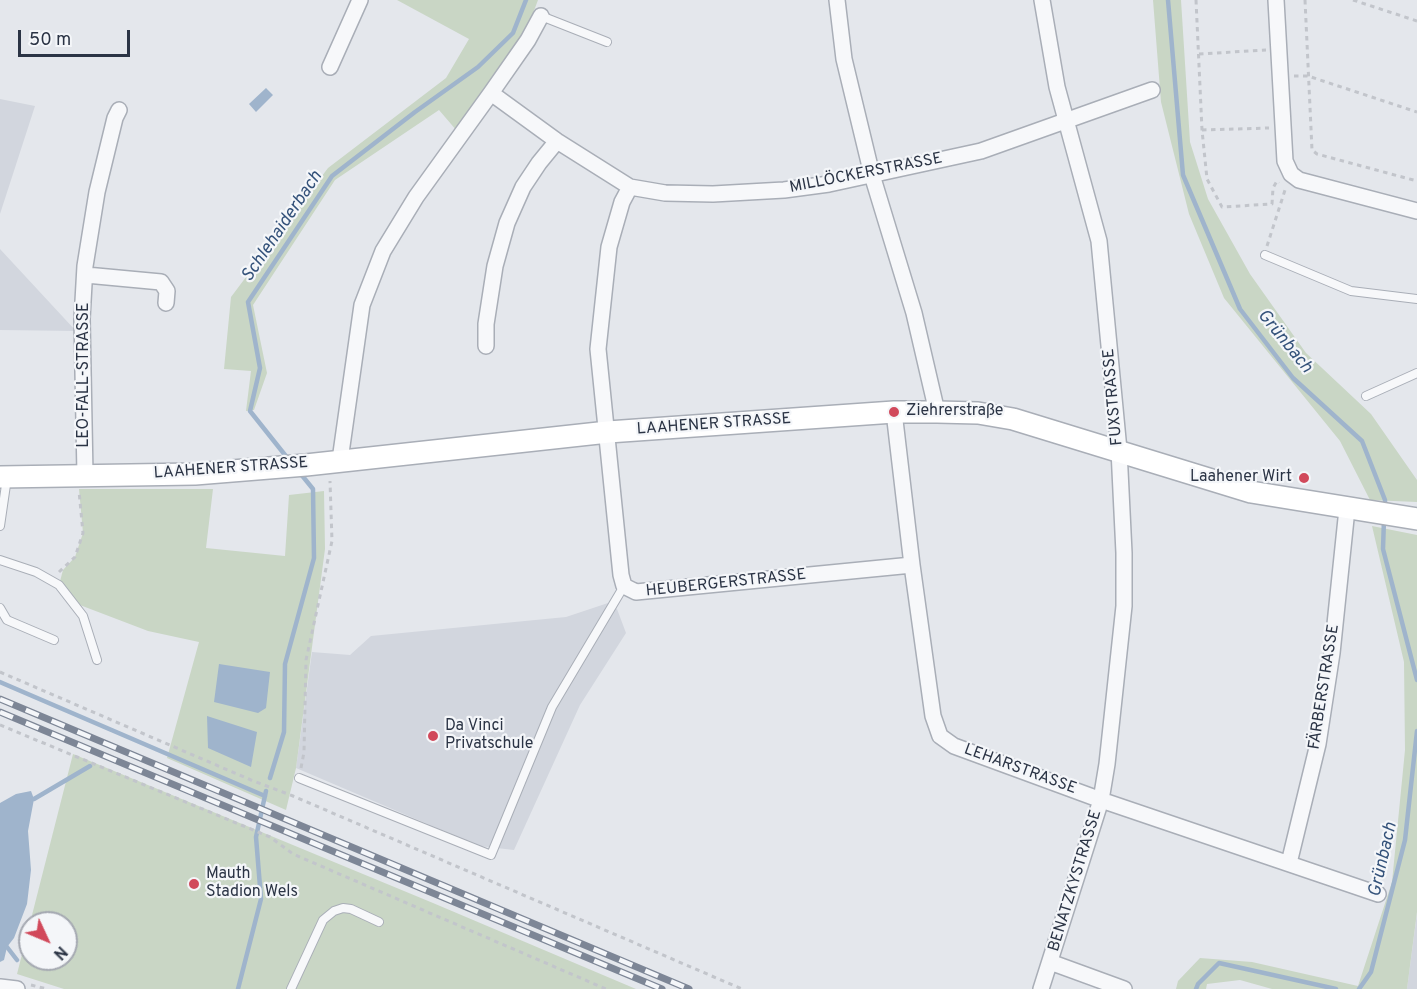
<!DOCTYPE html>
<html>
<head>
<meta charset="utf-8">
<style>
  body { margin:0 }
  #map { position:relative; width:1417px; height:989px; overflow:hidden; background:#e4e7ec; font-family:Overpass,sans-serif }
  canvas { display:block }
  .north { position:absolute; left:18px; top:911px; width:60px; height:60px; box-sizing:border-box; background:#f4f6f9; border:2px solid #a4a8b1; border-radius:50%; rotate:134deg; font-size:16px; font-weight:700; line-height:24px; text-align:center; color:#2b3445 }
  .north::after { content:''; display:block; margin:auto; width:21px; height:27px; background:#d1495b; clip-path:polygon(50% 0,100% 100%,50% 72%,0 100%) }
  .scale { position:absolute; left:18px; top:30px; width:112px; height:27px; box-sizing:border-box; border:3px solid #2b3445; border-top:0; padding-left:8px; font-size:18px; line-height:21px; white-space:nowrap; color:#2b3445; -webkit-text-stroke:4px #f4f6f9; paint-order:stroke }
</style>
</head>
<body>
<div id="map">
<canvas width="1417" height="989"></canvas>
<div class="north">N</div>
<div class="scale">50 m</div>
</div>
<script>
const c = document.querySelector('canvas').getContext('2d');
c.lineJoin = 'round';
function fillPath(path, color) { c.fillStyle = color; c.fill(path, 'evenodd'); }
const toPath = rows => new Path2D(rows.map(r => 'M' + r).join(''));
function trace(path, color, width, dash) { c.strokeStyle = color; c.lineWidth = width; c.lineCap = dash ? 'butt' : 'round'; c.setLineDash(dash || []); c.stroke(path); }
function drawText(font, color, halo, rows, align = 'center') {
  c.font = font + ' Overpass,sans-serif'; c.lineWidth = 4.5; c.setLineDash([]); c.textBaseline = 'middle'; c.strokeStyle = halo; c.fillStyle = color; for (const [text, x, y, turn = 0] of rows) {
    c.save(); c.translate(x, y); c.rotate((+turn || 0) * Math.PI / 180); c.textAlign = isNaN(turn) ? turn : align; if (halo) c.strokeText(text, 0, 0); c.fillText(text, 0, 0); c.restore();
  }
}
const built = toPath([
  [0,99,35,106,0,214],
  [0,249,76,331,0,330],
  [608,603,617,609,626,633,580,705,514,850,479,846,296,768,312,652,350,655,371,636,566,617],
  [1417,912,1417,989,1407,989,1417,913]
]);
const green = toPath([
  [397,0,538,0,529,24,488,93,457,131,439,110,335,180,253,305,267,373,254,410,246,411,251,371,224,369,231,297,328,168,446,78,469,39],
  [1153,0,1181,0,1190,142,1208,199,1250,274,1306,353,1371,414,1417,480,1417,502,1370,500,1340,441,1224,298,1189,214,1161,102],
  [79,489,213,489,206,548,285,556,289,495,324,491,325,549,296,768,286,810,167,758,199,642,148,631,72,602,59,585,63,570,75,557,83,533],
  [1372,526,1417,535,1417,912,1407,989,1272,989,1240,980,1207,984,1206,989,1176,989,1178,981,1200,958,1252,962,1358,986,1392,882,1405,750,1404,662],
  [73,754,433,903,636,989,64,989,17,974],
  [30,923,66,923,66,959,30,959]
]);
const water = toPath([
  [266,88,273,95,256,112,249,104],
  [219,664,270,672,266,708,258,713,214,702],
  [207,716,257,732,251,767,208,748],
  [31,791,34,799,28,831,31,870,27,904,14,938,7,947,4,960,0,962,0,803,16,794]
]);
const stream = toPath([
  [1168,0,1183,175,1240,309,1293,378,1362,441,1385,500,1385,508],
  [289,460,250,411,260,368,248,302,332,176,415,112,478,67,513,33,526,0],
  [1384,519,1383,549,1417,680],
  [0,682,265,796],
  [270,778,284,732,285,664,314,558,313,489,300,473],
  [34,799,90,766],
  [7,947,17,960],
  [238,989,261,899,256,837,266,791],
  [1196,989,1198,984,1219,963,1336,989],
  [1359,989,1371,972,1405,840,1417,731]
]);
const path = toPath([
  [1196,0,1202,130,1207,179,1222,207,1272,204,1273,188,1277,181,1279,183],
  [1305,0,1312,150,1317,154,1417,181],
  [1353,0,1417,21],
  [1199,54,1266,50],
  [1294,76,1308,76,1417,112],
  [1202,130,1269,128],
  [1267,246,1286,187],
  [59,572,75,557,83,533,79,491],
  [0,672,251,780,293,796,742,989],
  [0,725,270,837,293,854,606,989],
  [301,768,304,752,306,660,332,541,330,481],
  [31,985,47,989]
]);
const lane = toPath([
  [541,16,607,42],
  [1265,255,1351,291,1417,299],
  [1366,396,1417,373],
  [0,526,7,478],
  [0,560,36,572,59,585,83,616,97,660],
  [0,608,7,620,54,640],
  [299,778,491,855,552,707,624,586],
  [291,989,323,920,334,911,343,908,351,909,379,922]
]);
const street = toPath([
  [837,0,844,59,872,175,914,313,937,412],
  [1276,0,1285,161,1291,174,1299,180,1417,211],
  [330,67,360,0],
  [491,93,557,141,630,187,665,193,713,194,784,190,829,184,981,151,1152,90],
  [630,187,622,202,609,247,598,349,621,575,624,586,636,592,912,565],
  [86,275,161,282,167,291,166,303],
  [486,346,486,324,495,266,507,223,523,187,539,163,557,141],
  [894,412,912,565,933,716,940,736,954,746,1101,800,1378,894],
  [340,460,362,305,383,251,416,197,491,93,528,40,541,16],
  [85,475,82,319,85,266,97,192,115,118,119,110],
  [1289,863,1318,744,1332,653,1347,509],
  [1050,962,1124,989],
  [0,987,17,989],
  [1041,989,1101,800,1107,764,1124,606,1124,553,1119,450,1099,241,1057,87,1042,0]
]);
const secondary = toPath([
  [0,477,195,474,306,465,608,432,894,412,937,412,978,413,1013,419,1251,492,1417,519]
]);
const rail = toPath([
  [0,699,689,989],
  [0,712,662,989]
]);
const markers = [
  [894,412,6,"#d1495b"],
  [1304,478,6,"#d1495b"],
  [433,736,6,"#d1495b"],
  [194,884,6,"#d1495b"]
];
const streetNames = [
  ["MILLÖCKERSTRASSE",866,174,-11],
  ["LEO-FALL-STRASSE",85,375,-90],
  ["FUXSTRASSE",1114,397,-95],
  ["LAAHENER STRASSE",714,425,-4],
  ["LAAHENER STRASSE",231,469,-4],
  ["HEUBERGERSTRASSE",726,584,-6],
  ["FÄRBERSTRASSE",1325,687,-81],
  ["LEHARSTRASSE",1020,770,20],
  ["BENATZKYSTRASSE",1076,881,-73]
];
const poiNames = [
  ["Ziehrerstraße",906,412],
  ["Laahener Wirt",1292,478,"right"],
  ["Da Vinci",445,727],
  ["Privatschule",445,745],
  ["Mauth",206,875],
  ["Stadion Wels",206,893]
];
const waterNames = [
  ["Schlehaiderbach",283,227,-56],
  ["Grünbach",1284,342,51],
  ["Grünbach",1384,860,-77]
];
fillPath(built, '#d2d6de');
fillPath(green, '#c9d6c5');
fillPath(water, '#9fb4cc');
trace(stream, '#9fb4cc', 4.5);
trace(lane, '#a9aeb7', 10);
trace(street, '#a9aeb7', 18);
trace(secondary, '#a9aeb7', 24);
trace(path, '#c2c5cb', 3, [4.5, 4.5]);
trace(lane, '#f7f8fa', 8);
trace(street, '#f7f8fa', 15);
trace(secondary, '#fff', 21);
trace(rail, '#7d8696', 7);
trace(rail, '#f4f6f9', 4.5, [14]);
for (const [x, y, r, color] of markers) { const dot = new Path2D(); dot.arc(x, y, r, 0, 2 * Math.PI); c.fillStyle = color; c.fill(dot); trace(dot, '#f4f6f9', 2); }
drawText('16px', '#2b3445', '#f4f6f9', streetNames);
drawText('16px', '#2b3445', '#f4f6f9', poiNames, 'left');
drawText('italic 18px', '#34527a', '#f4f6f9', waterNames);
</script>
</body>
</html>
